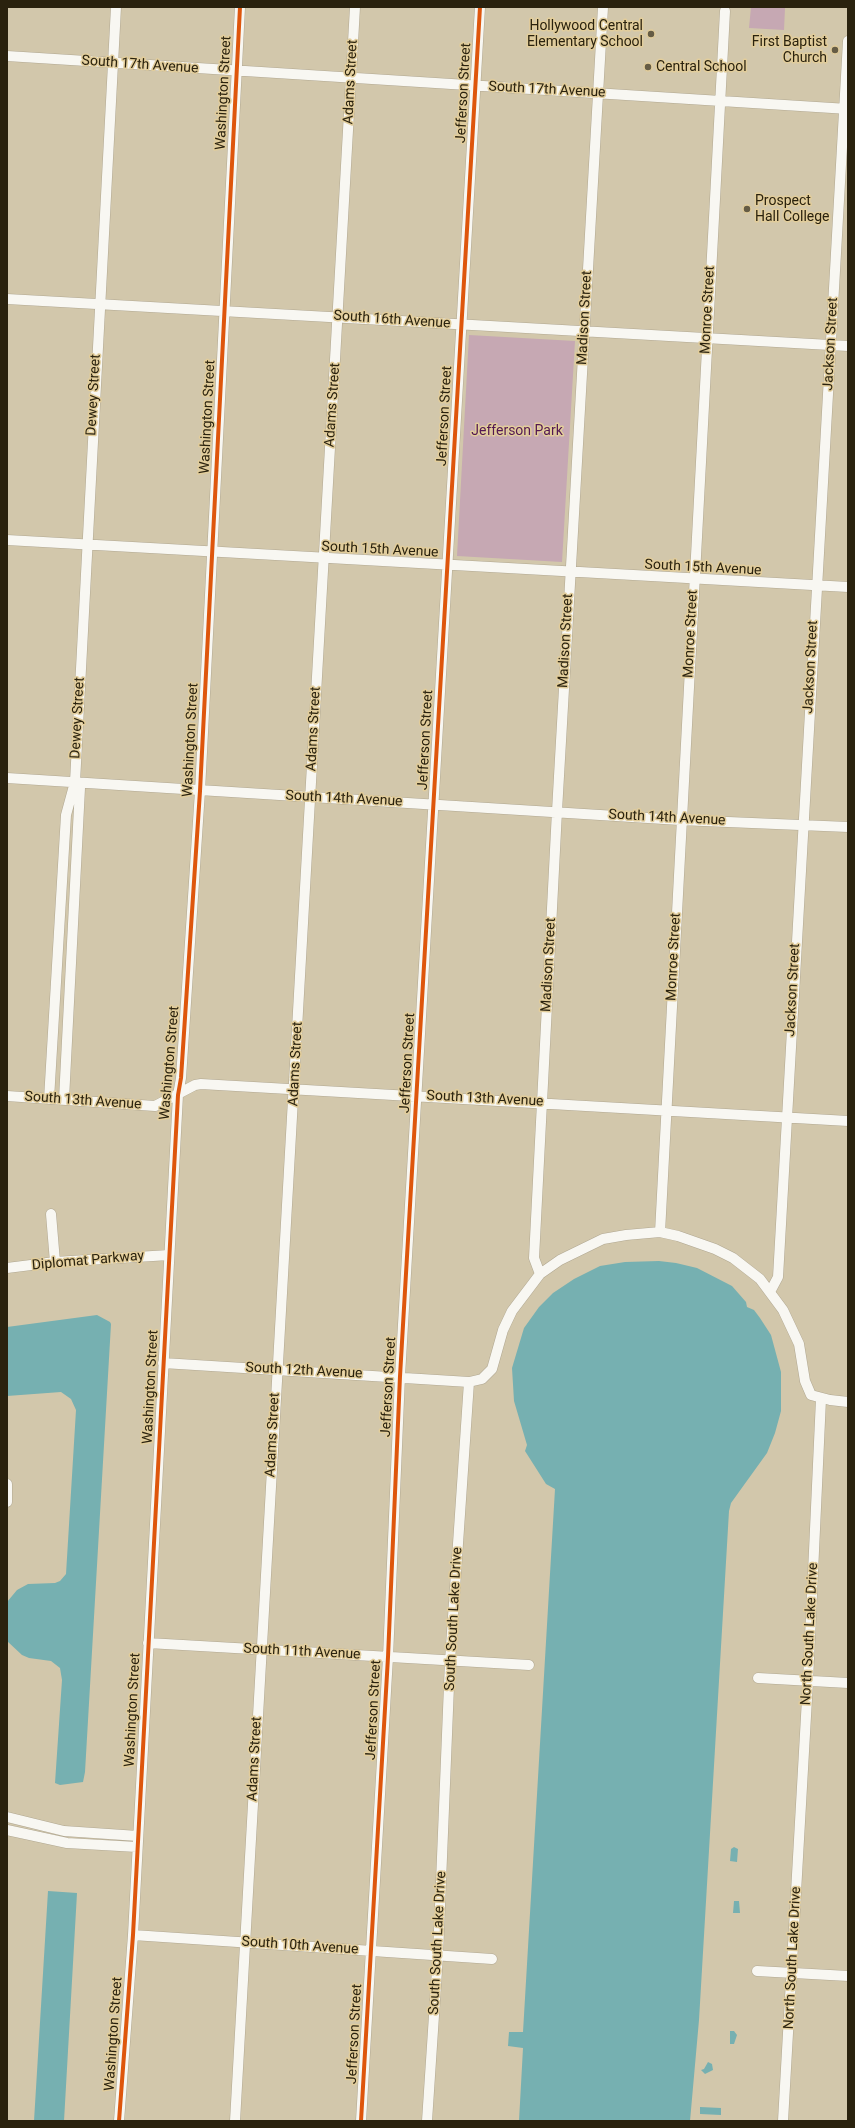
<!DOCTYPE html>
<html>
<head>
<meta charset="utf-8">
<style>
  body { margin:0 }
  #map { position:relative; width:855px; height:2128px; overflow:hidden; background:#d2c7ab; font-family:Roboto,sans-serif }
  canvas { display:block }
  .frame { position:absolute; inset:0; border:8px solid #2a220e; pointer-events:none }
</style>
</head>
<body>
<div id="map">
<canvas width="855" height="2128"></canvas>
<div class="frame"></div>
</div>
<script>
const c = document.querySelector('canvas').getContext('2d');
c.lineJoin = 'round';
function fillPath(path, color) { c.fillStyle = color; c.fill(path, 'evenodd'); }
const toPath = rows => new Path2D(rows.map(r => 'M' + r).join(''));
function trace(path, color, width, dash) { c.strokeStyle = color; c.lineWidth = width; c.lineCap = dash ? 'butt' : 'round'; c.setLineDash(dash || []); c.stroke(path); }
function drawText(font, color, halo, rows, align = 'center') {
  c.font = font + ' Roboto,sans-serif'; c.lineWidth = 3; c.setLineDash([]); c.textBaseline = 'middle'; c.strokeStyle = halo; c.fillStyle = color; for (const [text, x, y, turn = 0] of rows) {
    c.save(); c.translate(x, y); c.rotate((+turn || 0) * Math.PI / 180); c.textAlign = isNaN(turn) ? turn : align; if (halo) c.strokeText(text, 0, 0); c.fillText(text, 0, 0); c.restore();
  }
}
const green = toPath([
  [751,7,785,8,784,30,749,28],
  [469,335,575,341,562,562,457,556]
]);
const water = toPath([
  [659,1261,676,1263,697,1268,732,1286,746,1302,747,1307,754,1310,760,1318,771,1335,781,1372,781,1411,775,1433,767,1453,731,1503,729,1511,699,2020,690,2121,519,2121,523,2048,508,2046,509,2032,523,2032,555,1489,546,1484,525,1451,527,1445,514,1401,512,1368,524,1328,539,1307,553,1293,574,1279,600,1266,625,1262],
  [97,1315,110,1322,111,1324,85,1772,83,1782,60,1785,55,1783,62,1680,60,1668,51,1661,29,1658,22,1655,7,1641,7,1602,17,1590,28,1584,55,1583,60,1581,66,1574,76,1410,71,1399,61,1392,7,1396,7,1327],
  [734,1847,738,1849,737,1862,730,1861,731,1849],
  [48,1891,77,1893,64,2121,34,2121],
  [734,1901,739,1901,740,1913,733,1913],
  [730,2031,734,2031,737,2035,734,2044,730,2044],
  [708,2062,712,2064,713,2070,705,2074,701,2070,704,2069],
  [700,2107,721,2108,721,2115,700,2114]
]);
const minor = toPath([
  [7,56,848,109],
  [7,299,848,346],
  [7,540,848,587],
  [7,778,680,820,848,827],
  [7,1096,155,1106,195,1085,201,1084,848,1121],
  [49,1099,66,815,75,782,116,7],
  [64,1099,80,788,75,782],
  [51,1214,55,1262],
  [660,1232,725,11],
  [7,1268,55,1262,169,1255],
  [540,1274,534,1258,557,811,603,7],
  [770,1292,778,1277,848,41],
  [163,1363,469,1382,482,1379,492,1369,503,1330,512,1311,540,1274,560,1260,603,1239,626,1235,660,1232,678,1236,715,1249,733,1258,760,1279,783,1310,799,1344,805,1381,811,1395,830,1400,848,1402],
  [7,1484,7,1502],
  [148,1643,529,1665],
  [758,1678,848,1683],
  [7,1817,64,1831,138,1836],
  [7,1830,67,1843,137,1847],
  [133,1935,492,1959],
  [757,1971,848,1976],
  [119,2121,133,1935,178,1095,181,1078,200,791,240,7],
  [235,2121,355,7],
  [361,2121,388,1657,400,1376,480,7],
  [427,2121,438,1955,450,1661,469,1382],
  [783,2121,808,1681,821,1399]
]);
const cycleway = toPath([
  [119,2121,133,1935,178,1095,181,1078,200,791,240,7],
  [361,2121,388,1657,400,1376,480,7]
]);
const markers = [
  [651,34,4,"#655c45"],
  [835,50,4,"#655c45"],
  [648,67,4,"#655c45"],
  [747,209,4,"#655c45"]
];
const poiNames = [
  ["Hollywood Central",643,26],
  ["Elementary School",643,42],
  ["First Baptist",827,42],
  ["Church",827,58],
  ["Central School",656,67,"left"],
  ["Prospect",755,201,"left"],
  ["Hall College",755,217,"left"]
];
const streetNames = [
  ["South 17th Avenue",140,65,4],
  ["Adams Street",351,82,-87],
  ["South 17th Avenue",547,90,3],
  ["Washington Street",224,93,-87],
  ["Jefferson Street",464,93,-87],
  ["Monroe Street",708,310,-87],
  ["Madison Street",585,318,-87],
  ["South 16th Avenue",392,320,4],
  ["Jackson Street",831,344,-87],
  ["Dewey Street",94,395,-87],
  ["Adams Street",333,405,-86],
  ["Jefferson Street",445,416,-87],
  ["Washington Street",208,417,-87],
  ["South 15th Avenue",380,550,3],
  ["South 15th Avenue",703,568,3],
  ["Monroe Street",691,634,-87],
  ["Madison Street",566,641,-87],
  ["Jackson Street",811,667,-87],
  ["Dewey Street",78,718,-87],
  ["Adams Street",314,729,-87],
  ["Washington Street",191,740,-87],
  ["Jefferson Street",426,740,-87],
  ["South 14th Avenue",344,799,3],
  ["South 14th Avenue",667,818,3],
  ["Monroe Street",674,957,-87],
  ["Madison Street",549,965,-87],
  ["Jackson Street",793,990,-87],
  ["Washington Street",170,1063,-85],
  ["Jefferson Street",408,1063,-87],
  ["Adams Street",296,1064,-87],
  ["South 13th Avenue",485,1099,3],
  ["South 13th Avenue",83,1101,4],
  ["Diplomat Parkway",88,1261,-5],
  ["South 12th Avenue",304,1371,3],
  ["Washington Street",151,1387,-87],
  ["Jefferson Street",389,1387,-87],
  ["Adams Street",273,1435,-87],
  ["South South Lake Drive",454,1619,-87],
  ["North South Lake Drive",810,1634,-87],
  ["South 11th Avenue",302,1652,3],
  ["Washington Street",133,1710,-87],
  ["Jefferson Street",374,1710,-87],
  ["Adams Street",255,1759,-87],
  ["South South Lake Drive",438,1943,-87],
  ["South 10th Avenue",300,1946,4],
  ["North South Lake Drive",793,1958,-87],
  ["Washington Street",114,2034,-86],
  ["Jefferson Street",355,2034,-87]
];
const parkNames = [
  ["Jefferson Park",517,431]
];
fillPath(green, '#c6a8b3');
fillPath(water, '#76b0b1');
trace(minor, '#b0a791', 11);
trace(minor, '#f8f7f2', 10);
trace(cycleway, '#de560c', 4);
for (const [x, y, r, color] of markers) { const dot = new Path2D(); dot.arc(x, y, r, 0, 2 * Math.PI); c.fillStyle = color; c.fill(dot); trace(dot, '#e2cd9b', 1.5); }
drawText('14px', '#2a220e', '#e2cd9b', poiNames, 'right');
drawText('14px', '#2a220e', '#e2cd9b', streetNames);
drawText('14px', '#521752', '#e2cd9b', parkNames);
</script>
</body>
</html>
